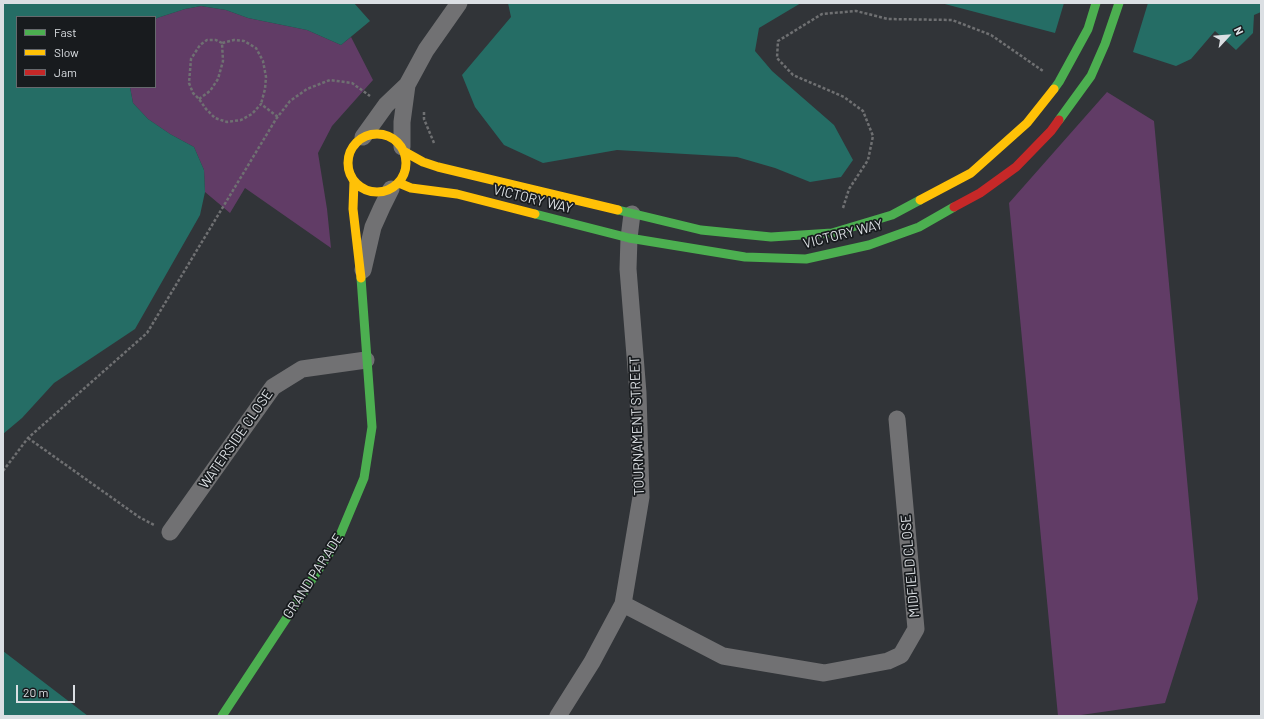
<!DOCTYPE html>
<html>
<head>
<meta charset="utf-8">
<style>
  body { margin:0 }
  #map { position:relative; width:1264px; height:719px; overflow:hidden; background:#313438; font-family:Barlow,sans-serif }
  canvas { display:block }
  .frame { position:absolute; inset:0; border:4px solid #dbdfe3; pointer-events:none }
  .legend { position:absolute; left:16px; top:16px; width:140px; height:72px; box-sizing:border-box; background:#181b1e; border:1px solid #66696d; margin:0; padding:5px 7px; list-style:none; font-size:12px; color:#dbdfe3 }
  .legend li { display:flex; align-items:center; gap:8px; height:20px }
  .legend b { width:20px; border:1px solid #66696d }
  .north { position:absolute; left:1208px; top:16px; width:40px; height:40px; -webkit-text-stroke:3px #181b1e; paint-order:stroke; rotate:64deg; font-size:11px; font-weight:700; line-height:16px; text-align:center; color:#dbdfe3 }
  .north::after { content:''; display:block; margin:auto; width:14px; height:18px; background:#dbdfe3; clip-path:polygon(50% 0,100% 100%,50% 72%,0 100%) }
  .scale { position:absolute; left:16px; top:685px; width:59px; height:18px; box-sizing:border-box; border:2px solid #dbdfe3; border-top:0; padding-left:5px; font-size:12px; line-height:14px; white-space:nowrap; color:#dbdfe3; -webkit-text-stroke:3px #181b1e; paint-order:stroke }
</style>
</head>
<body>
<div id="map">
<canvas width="1264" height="719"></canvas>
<div class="frame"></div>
<ul class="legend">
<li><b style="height:5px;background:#4caf50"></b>Fast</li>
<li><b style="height:5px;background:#ffc107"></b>Slow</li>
<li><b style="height:5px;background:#c62828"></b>Jam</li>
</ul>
<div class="north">N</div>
<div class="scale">20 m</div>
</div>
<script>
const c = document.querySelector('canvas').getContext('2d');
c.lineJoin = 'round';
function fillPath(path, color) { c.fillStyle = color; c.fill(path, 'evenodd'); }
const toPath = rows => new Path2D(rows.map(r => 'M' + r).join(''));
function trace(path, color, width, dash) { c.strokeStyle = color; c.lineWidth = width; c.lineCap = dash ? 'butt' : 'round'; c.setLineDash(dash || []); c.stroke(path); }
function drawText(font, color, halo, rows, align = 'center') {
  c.font = font + ' Barlow,sans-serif'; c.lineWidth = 3.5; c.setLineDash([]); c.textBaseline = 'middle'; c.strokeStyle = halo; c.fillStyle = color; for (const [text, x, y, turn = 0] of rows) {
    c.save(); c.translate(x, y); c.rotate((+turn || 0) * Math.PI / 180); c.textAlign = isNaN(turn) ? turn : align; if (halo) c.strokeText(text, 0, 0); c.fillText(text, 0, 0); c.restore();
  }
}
const green = toPath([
  [201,6,226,10,248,18,307,30,341,45,351,37,373,80,332,126,318,153,327,209,331,248,245,188,230,213,205,192,204,170,194,147,170,134,148,119,133,103,130,87,155,87,155,20,157,18,185,9],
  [1107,92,1154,121,1198,599,1165,703,1074,716,1058,716,1009,203]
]);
const water = toPath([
  [3,3,354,3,370,21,341,45,307,30,248,18,226,10,201,6,185,9,157,18,155,20,155,17,17,17,17,87,130,87,133,103,148,119,170,134,194,147,204,170,205,192,200,215,135,329,54,383,22,418,3,434],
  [508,3,801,3,759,28,755,51,772,71,834,125,853,160,841,177,810,182,775,168,737,157,617,150,543,163,504,145,475,107,462,75,511,17],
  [941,3,1064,3,1055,33],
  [1148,3,1261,3,1261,12,1254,15,1253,33,1236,50,1215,31,1191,59,1176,66,1133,52],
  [3,651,88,716,3,716]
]);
const path = toPath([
  [222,43,216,40,207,40,200,45,191,59,189,83,193,93,199,99,206,109,215,118,227,122,241,120,252,114,261,104,278,117],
  [199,99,210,91,218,79,223,61,222,43,234,40,244,41,256,48,263,61,266,77,265,89,261,104],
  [424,112,424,119,434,143],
  [843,208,849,189,868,160,873,136,863,111,844,97,793,75,777,58,778,41,822,14,856,11,888,19,952,20,991,35,1043,71],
  [28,438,139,517,154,525],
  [3,471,28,438,147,333,276,119,290,101,307,89,330,80,352,83,370,96]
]);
const street = toPath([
  [363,137,386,105,407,85,426,50,459,3],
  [402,147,402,122,407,85],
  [363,270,373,227,382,207,391,189],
  [170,532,273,387,302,369,366,360],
  [623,604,723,656,824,673,888,661,901,655,916,629,897,419],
  [558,716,592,662,623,604,641,497,638,393,628,269,629,238,632,214]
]);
const fast = toPath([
  [1054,89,1059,82,1088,29,1096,3],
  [1059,120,1091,76,1105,44,1119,3],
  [618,210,701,230,771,237,832,233,892,215,920,200],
  [535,214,629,238,745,257,806,259,869,245,919,227,954,207],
  [222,716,338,540,364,478,372,427,361,278]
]);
const slow = toPath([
  '348 163a29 29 0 1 1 58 0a29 29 0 1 1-58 0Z',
  [405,152,423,162,438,167,618,210],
  [354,181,353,209,361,278],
  [399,183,411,188,457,194,535,214],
  [920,200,971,173,1027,123,1054,89]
]);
const jam = toPath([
  [954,207,980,193,1016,167,1051,131,1059,120]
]);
const streetNames = [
  ["VICTORY WAY",533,199,14],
  ["VICTORY WAY",843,234,-14],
  ["TOURNAMENT STREET",637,426,-92],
  ["WATERSIDE CLOSE",236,439,-55],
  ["MIDFIELD CLOSE",910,566,-95],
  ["GRAND PARADE",313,576,-57]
];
fillPath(green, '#613c66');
fillPath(water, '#256d65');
trace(path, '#6f7072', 2.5, [3, 2]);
trace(street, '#717173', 17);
trace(fast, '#4caf50', 9);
trace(slow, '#ffc107', 9);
trace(jam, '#c62828', 9);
drawText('14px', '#dbdfe3', '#181b1e', streetNames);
</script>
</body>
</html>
